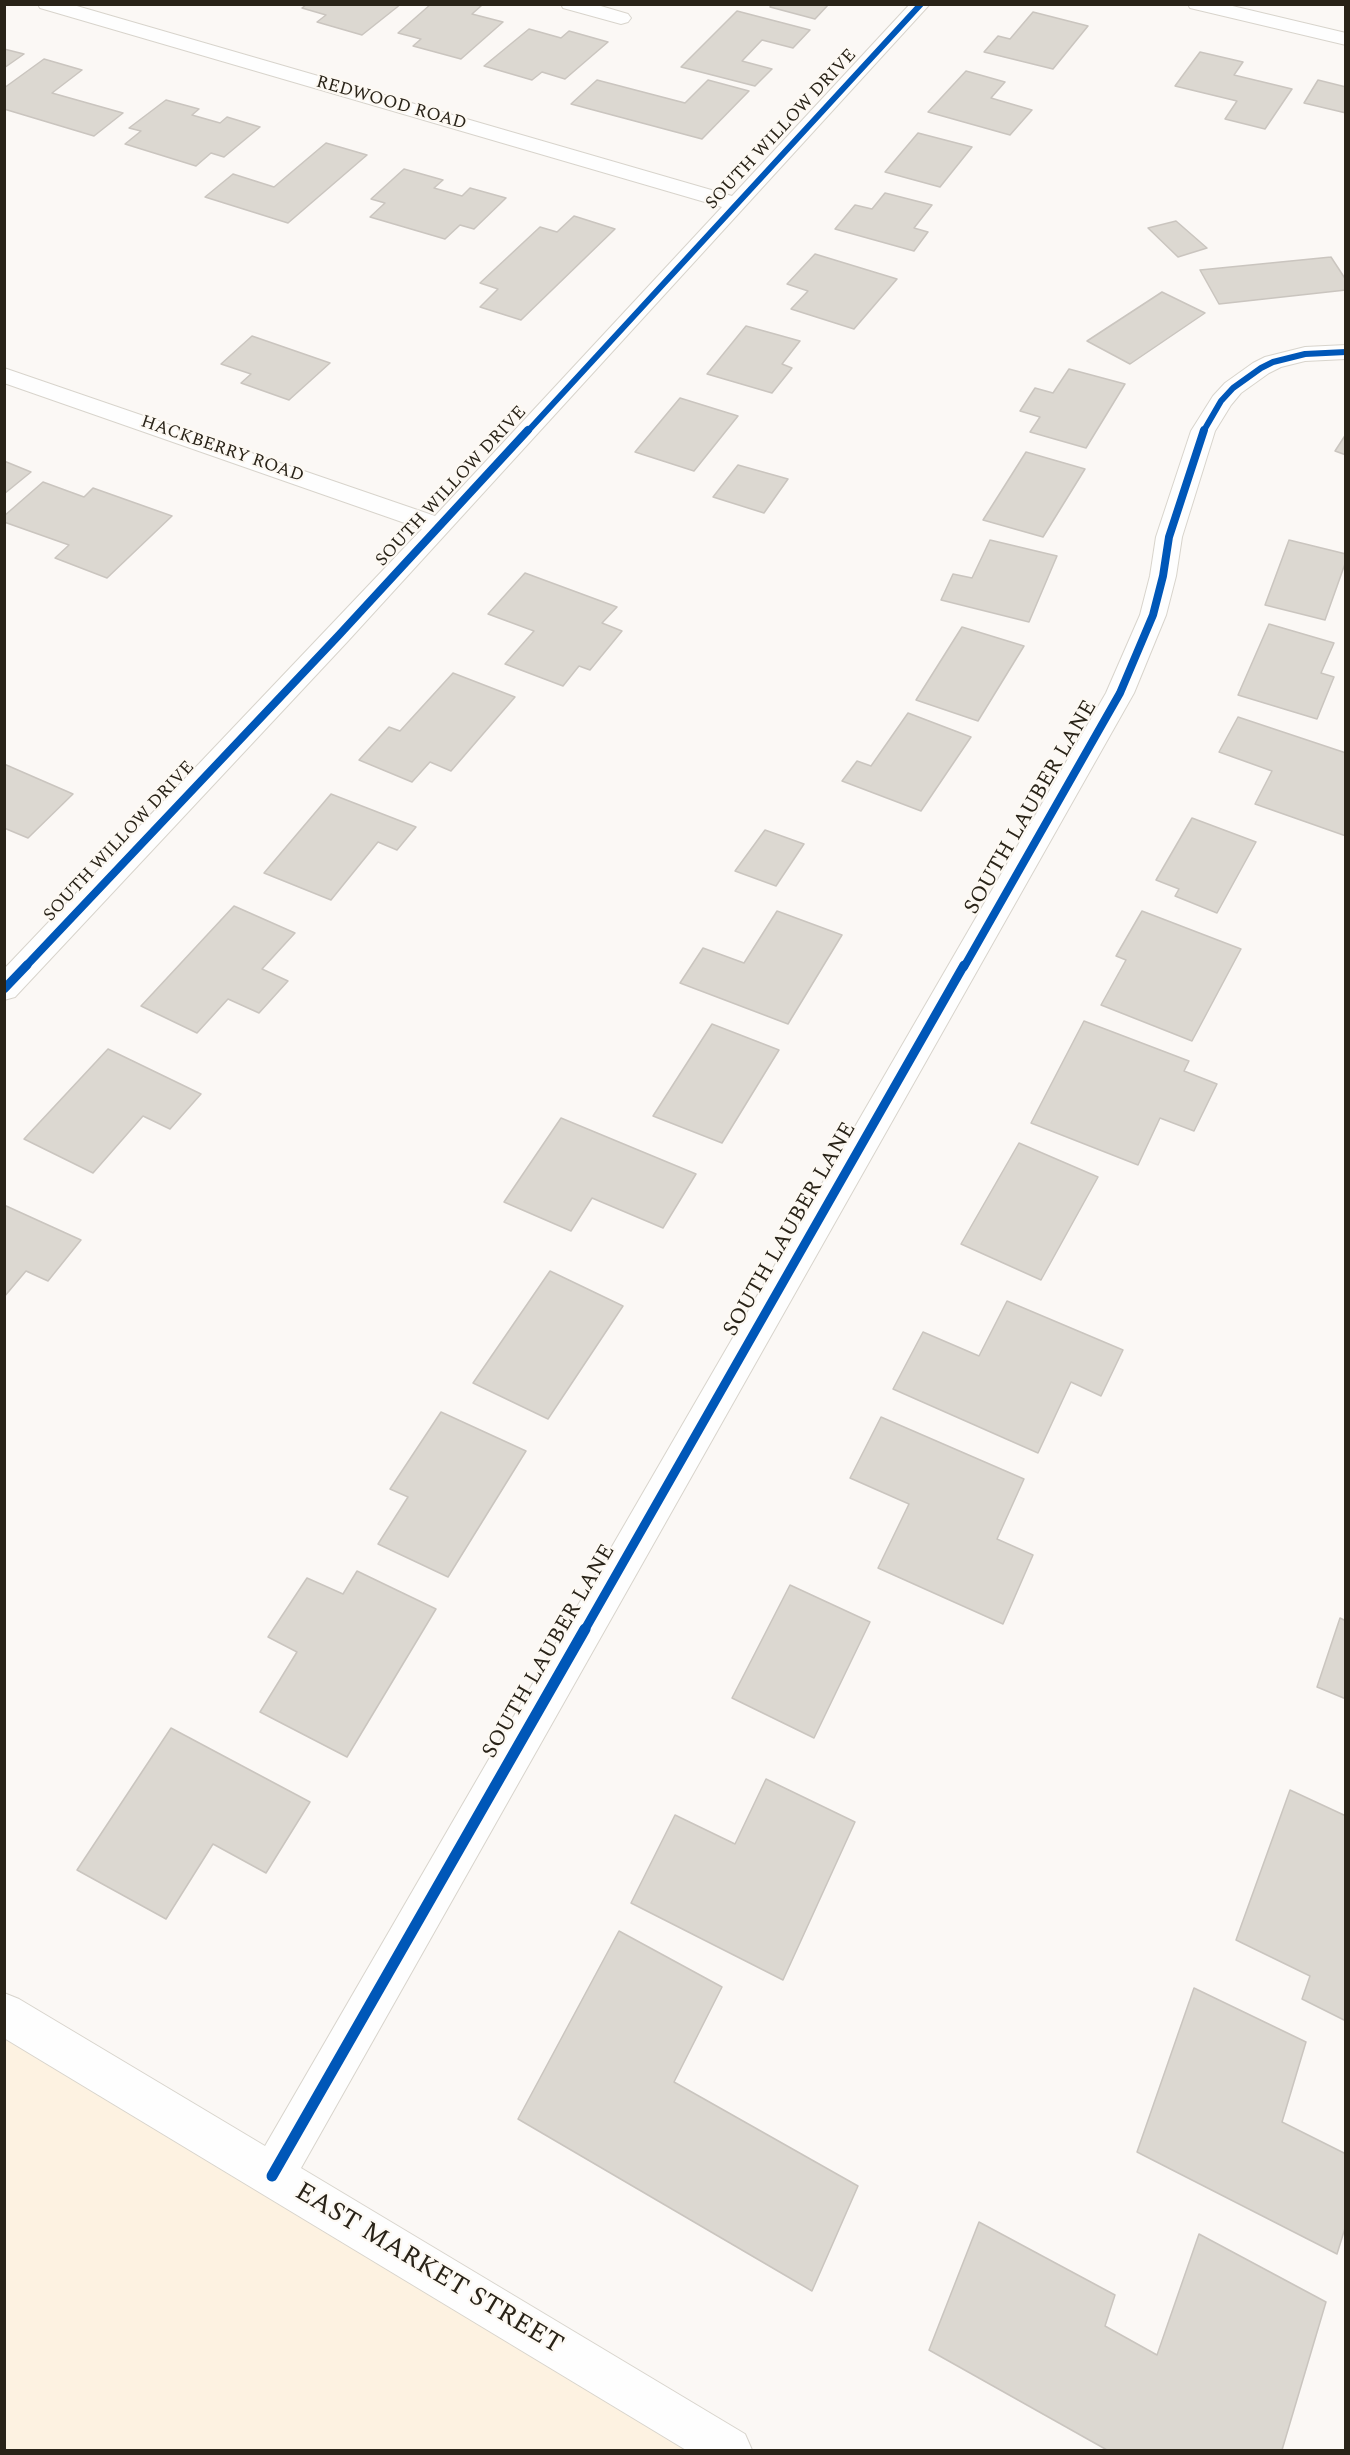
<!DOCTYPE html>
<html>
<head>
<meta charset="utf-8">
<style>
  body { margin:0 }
  #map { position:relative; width:1350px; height:2455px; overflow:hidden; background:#fbf8f5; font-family:Spectral,serif }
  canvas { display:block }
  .frame { position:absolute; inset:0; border:6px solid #292318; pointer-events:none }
</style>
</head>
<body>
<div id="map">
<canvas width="1350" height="2455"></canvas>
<div class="frame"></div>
</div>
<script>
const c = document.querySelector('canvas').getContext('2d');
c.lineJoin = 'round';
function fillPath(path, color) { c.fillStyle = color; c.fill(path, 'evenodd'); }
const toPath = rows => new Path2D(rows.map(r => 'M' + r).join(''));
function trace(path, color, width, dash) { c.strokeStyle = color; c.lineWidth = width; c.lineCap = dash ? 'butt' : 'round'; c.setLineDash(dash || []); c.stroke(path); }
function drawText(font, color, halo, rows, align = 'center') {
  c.font = font + ' Spectral,serif'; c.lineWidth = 4.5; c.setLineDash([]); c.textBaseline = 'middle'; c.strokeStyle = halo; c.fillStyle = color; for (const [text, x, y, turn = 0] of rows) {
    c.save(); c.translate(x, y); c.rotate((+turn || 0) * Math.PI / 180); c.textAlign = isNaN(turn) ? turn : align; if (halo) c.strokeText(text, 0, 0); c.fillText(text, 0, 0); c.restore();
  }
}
const built = toPath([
  [5,2013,736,2450,5,2450]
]);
const building = toPath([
  [307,4,401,4,362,35,317,22,326,15,302,8,307,4],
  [431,4,474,4,481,6,472,14,503,22,461,59,413,46,421,39,398,33,431,4],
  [772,4,829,4,815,19,770,7,772,4],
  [737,11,810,30,793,48,762,40,742,61,772,69,755,86,681,67,737,11],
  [1033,12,1088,26,1053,69,984,52,998,36,1010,39,1033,12],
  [529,29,561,38,569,31,608,42,565,79,542,72,532,80,484,66,529,29],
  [4,49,24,54,4,68,4,49],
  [1200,52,1243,62,1234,75,1292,89,1265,129,1225,119,1237,101,1175,86,1200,52],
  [44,59,82,70,52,93,123,113,94,136,4,109,4,88,44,59],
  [966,71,1005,82,991,98,1032,110,1010,135,928,112,966,71],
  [597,80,685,103,708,80,749,91,702,139,571,104,597,80],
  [1318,80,1346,87,1346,113,1304,103,1318,80],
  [166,100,199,109,192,115,220,123,227,117,260,127,224,157,211,153,196,166,125,144,141,131,129,128,166,100],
  [918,133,972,147,940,187,885,172,918,133],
  [326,143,367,155,288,223,205,197,233,174,274,187,326,143],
  [404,169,443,180,434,188,462,196,470,188,506,198,474,229,460,225,445,239,370,217,385,203,371,199,404,169],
  [885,193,932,205,914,228,928,232,914,251,835,229,855,205,872,209,885,193],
  [574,216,615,229,521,320,480,307,498,289,480,283,540,227,557,232,574,216],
  [1176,221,1207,248,1178,257,1148,228,1176,221],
  [815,254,897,279,854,329,791,309,808,291,787,284,815,254],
  [1331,257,1346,280,1346,290,1219,304,1200,270,1331,257],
  [1162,292,1205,313,1130,364,1087,341,1162,292],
  [746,326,800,341,782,364,792,368,772,393,707,374,746,326],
  [252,336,330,363,289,400,241,383,251,374,221,364,252,336],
  [1069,369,1125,384,1086,448,1030,432,1040,417,1020,411,1035,388,1053,393,1069,369],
  [680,398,738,416,694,471,635,452,680,398],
  [1346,434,1346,455,1335,451,1346,434],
  [1026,452,1085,469,1043,537,983,520,1026,452],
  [4,461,31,472,4,494,4,461],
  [738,465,788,479,764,513,713,497,738,465],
  [43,482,84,497,93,488,172,516,107,578,55,558,69,545,4,522,4,516,43,482],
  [990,540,1057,556,1029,622,941,600,953,574,972,578,990,540],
  [1289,540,1346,554,1346,561,1325,620,1265,605,1289,540],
  [525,573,617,607,602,623,622,631,590,670,579,666,563,686,505,664,534,631,488,614,525,573],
  [1269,624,1334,643,1321,673,1334,677,1317,719,1238,695,1269,624],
  [962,627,1024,646,978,721,916,700,962,627],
  [453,673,515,697,451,771,430,762,412,782,359,760,389,727,400,731,453,673],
  [908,713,971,737,921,811,842,781,857,761,871,766,908,713],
  [1238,717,1346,753,1346,836,1255,804,1272,771,1219,752,1238,717],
  [4,764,73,794,28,838,4,828,4,764],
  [331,794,416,827,397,850,378,842,331,900,264,873,331,794],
  [1192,818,1256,842,1217,913,1175,896,1179,889,1156,880,1192,818],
  [765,830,804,844,776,886,735,871,765,830],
  [234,906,295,933,262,969,288,981,259,1013,228,999,197,1033,141,1006,234,906],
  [777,911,842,935,788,1024,680,983,703,948,744,963,777,911],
  [1142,911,1241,949,1192,1041,1101,1005,1126,960,1116,956,1142,911],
  [1084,1021,1189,1061,1184,1071,1217,1084,1194,1131,1160,1118,1138,1165,1031,1123,1084,1021],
  [712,1024,779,1050,722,1143,653,1116,712,1024],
  [108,1049,201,1094,170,1129,143,1116,93,1173,24,1139,108,1049],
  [561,1118,696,1174,663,1228,592,1198,571,1231,504,1202,561,1118],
  [1019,1143,1098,1177,1041,1280,961,1244,1019,1143],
  [4,1205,81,1240,48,1281,26,1271,4,1297,4,1205],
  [550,1271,623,1306,548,1419,473,1383,550,1271],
  [1007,1301,1123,1350,1101,1396,1071,1382,1038,1453,893,1389,923,1332,979,1356,1007,1301],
  [441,1412,526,1451,448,1577,378,1544,408,1497,390,1489,441,1412],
  [881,1417,1024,1479,997,1539,1033,1555,1003,1624,878,1568,909,1504,850,1478,881,1417],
  [357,1571,436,1609,347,1757,260,1712,297,1652,268,1637,307,1578,343,1594,357,1571],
  [790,1585,870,1622,814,1738,732,1698,790,1585],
  [1340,1618,1346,1621,1346,1699,1317,1687,1340,1618],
  [171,1728,310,1802,266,1873,213,1844,166,1919,77,1870,171,1728],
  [766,1779,855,1822,783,1980,631,1903,675,1815,735,1844,766,1779],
  [1290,1790,1346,1816,1346,2021,1302,1999,1310,1976,1236,1940,1290,1790],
  [619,1931,722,1987,674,2082,858,2186,812,2291,518,2119,619,1931],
  [1194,1988,1306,2042,1282,2122,1346,2154,1346,2225,1337,2254,1137,2152,1194,1988],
  [979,2222,1115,2295,1105,2326,1157,2355,1199,2234,1326,2302,1282,2450,1107,2450,929,2350,979,2222]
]);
const lane = toPath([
  [561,4,594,4,628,14,631,18,628,22,621,24,563,8,561,4]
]);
const street = toPath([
  [38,4,70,4,732,196,910,4,930,4,348,641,15,997,4,1000,4,969,422,529,4,383,4,368,435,516,722,207,40,8,38,4],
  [1188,4,1224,4,1346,33,1346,45,1190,8,1188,4],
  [1346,345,1346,359,1305,361,1281,367,1269,373,1241,393,1231,405,1215,431,1182,537,1176,576,1166,615,1134,693,301,2168,745,2434,752,2450,686,2450,4,2038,4,1993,19,1999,265,2146,1106,693,1140,615,1150,576,1156,537,1191,431,1213,396,1225,383,1253,363,1265,357,1305,347,1346,345]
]);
const cyclewayFar3 = toPath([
  [527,432,921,4],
  [1203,432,1221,401,1233,388,1261,368,1273,362,1305,354,1346,352]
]);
const cyclewayFar2 = toPath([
  [25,967,339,635,528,430],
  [964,967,1120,693,1153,615,1163,576,1169,537,1204,430]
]);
const cyclewayFar1 = toPath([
  [4,989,27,965],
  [584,1631,964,965]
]);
const cycleway = toPath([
  [272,2176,585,1629]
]);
const farStreetnames = [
  ["REDWOOD ROAD",391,104,16],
  ["SOUTH WILLOW DRIVE",782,130,-47],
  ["HACKBERRY ROAD",222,450,19],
  ["SOUTH WILLOW DRIVE",452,487,-47],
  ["SOUTH WILLOW DRIVE",120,842,-47]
];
const streetNames = [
  ["SOUTH LAUBER LANE",1032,808,-60],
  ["SOUTH LAUBER LANE",791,1230,-60],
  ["SOUTH LAUBER LANE",550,1652,-60]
];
const nearStreetnames = [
  ["EAST MARKET STREET",428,2270,31]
];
fillPath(built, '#fdf2e1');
fillPath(building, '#dcd8d1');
trace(building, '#cac5bf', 1.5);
trace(lane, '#d8d4cc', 2);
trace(street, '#d8d4cc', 2);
fillPath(lane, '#fefefe');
fillPath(street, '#fefefe');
trace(cyclewayFar3, '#0057b8', 6);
trace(cyclewayFar2, '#0057b8', 8);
trace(cyclewayFar1, '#0057b8', 9);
trace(cycleway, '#0057b8', 11);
drawText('18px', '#292318', '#fdf9f3', farStreetnames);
drawText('22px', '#292318', '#fdf9f3', streetNames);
drawText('27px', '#292318', '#fdf9f3', nearStreetnames);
</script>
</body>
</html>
